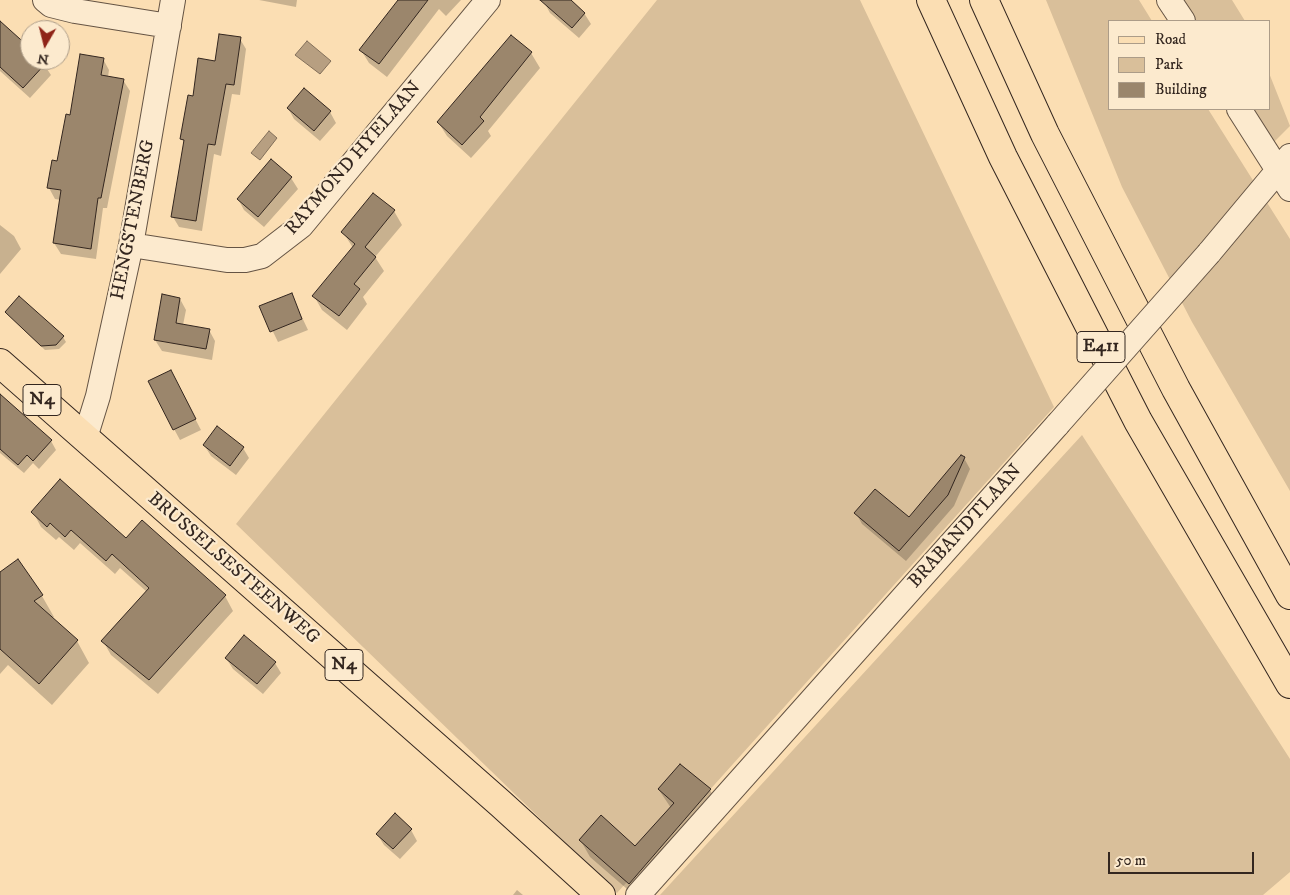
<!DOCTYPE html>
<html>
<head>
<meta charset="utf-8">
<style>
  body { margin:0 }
  #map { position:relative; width:1290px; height:895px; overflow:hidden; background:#fbdeb3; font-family:"IM FELL DW Pica",serif }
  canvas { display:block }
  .legend { position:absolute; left:1108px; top:20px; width:162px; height:90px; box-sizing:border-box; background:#fceace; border:1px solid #ac9c88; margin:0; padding:6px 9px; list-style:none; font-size:15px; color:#33261f }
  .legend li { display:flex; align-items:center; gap:10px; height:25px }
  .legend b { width:25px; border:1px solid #ac9c88 }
  .north { position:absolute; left:20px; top:20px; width:50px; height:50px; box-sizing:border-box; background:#fceace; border:1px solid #ac9c88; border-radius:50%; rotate:188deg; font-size:14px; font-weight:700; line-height:20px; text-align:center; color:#33261f }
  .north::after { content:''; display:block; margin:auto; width:18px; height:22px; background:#8f2418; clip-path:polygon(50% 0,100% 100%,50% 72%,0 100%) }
  .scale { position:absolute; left:1108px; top:852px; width:146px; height:22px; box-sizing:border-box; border:2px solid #33261f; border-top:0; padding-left:6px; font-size:15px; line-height:18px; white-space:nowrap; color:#33261f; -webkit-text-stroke:4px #fceace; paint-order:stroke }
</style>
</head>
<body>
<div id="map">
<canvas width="1290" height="895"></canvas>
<ul class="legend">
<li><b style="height:6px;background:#fbdeb3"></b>Road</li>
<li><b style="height:14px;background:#d9bf9a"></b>Park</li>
<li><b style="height:14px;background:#9b866c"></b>Building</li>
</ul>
<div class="north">N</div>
<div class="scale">50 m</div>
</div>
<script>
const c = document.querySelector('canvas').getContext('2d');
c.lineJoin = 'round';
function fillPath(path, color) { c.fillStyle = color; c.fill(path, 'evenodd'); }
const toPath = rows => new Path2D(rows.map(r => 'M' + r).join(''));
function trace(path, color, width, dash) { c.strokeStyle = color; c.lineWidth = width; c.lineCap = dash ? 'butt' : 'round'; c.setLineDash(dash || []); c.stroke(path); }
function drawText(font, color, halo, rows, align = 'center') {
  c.font = font + ' "IM FELL DW Pica",serif'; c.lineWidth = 4.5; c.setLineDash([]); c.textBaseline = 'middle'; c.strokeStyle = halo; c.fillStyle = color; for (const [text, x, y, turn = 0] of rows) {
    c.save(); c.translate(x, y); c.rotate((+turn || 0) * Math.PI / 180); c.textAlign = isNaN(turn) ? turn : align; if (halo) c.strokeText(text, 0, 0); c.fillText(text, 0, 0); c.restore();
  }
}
const green = toPath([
  [657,0,860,0,1054,407,617,893,236,524],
  [1046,0,1139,0,1152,21,1109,21,1109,109,1208,109,1290,239,1290,491,1192,322,1122,187],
  [1182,0,1232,0,1245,21,1196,21],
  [1269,73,1290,126,1274,142,1252,109,1269,109],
  [1082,435,1290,759,1290,872,1263,895,660,895]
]);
const water = toPath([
  [307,41,331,61,320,74,295,55,307,41],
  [269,131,277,138,260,160,251,153,269,131]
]);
const shadow = toPath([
  [259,0,297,0,296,7],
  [403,0,461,0,446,16,439,9,387,77,369,63,361,50],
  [546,0,569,0,584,13,591,24,579,38,550,13,544,2],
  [0,23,30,50,30,60,41,60,51,75,30,98,0,71],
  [511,37,531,53,540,68,488,131,491,136,471,158,447,136,438,122],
  [240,39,246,49,240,95,232,94,221,156,214,154,202,231,179,227,173,217,185,144,182,139,194,97,216,62],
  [103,59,109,70,108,77,123,80,130,91,107,208,103,208,96,259,61,254,54,243,61,200,55,199,49,188,71,116],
  [304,90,330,112,336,123,320,141,294,119,288,108],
  [271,161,291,178,298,189,264,227,244,210,238,199],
  [394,211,402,225,375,257,384,271,363,297,367,304,347,330,322,310,314,296,353,248,343,232],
  [0,225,14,236,21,249,0,274],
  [291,294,308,330,278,342,261,307],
  [180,299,186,310,183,325,209,330,215,341,212,360,162,351,155,340],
  [6,313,63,337,66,342,59,349,45,350],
  [176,382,201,430,180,440,174,429],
  [0,395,51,441,56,450,39,469,33,463,24,473,0,453],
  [204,445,243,448,249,458,236,475,211,456],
  [964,458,970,469,954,506,906,561,862,524,856,513,909,519],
  [33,512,126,540,225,596,233,611,158,694,111,655,103,641,147,592,120,568,115,574,80,543,74,550,59,537,56,540,41,527],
  [0,573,42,596,54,617,52,618,77,641,89,663,52,705,8,665,0,674],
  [226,658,275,663,281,673,263,694,233,669],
  [659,790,710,790,719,806,634,895,590,857,581,841,635,848,671,808],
  [411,830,417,841,400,859,384,845,377,834],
  [517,890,523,895,513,895]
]);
const building = toPath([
  [398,0,428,0,379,64,359,50,398,0],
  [540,0,571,0,585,13,572,28,540,0],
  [0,21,30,48,30,60,42,60,46,63,23,88,0,67,0,21],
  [219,34,241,37,234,85,226,84,215,145,208,144,196,221,171,217,184,140,180,139,188,95,193,96,198,58,215,61,219,34],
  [511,35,532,52,480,117,484,121,462,145,437,122,511,35],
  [80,54,104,58,101,75,124,79,101,198,98,198,91,249,53,243,61,190,47,188,52,160,57,161,66,114,70,115,80,54],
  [304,88,331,111,314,131,287,108,304,88],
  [271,159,292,177,258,217,237,199,271,159],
  [373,193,395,210,365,247,376,257,354,284,360,289,339,316,312,296,355,244,341,232,373,193],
  [292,293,302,319,270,332,259,306,292,293],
  [162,294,180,298,176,323,210,329,206,349,154,340,162,294],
  [19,296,64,336,56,345,41,346,5,312,19,296],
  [171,370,196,419,173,430,148,381,171,370],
  [0,394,52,440,33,461,27,455,18,465,0,449,0,394],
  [217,426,244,447,230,466,203,445,217,426],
  [961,455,965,457,948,495,899,551,854,513,875,489,909,517,961,455],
  [60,479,126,538,142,520,226,595,149,680,101,641,149,588,112,554,106,561,71,530,65,537,50,523,47,527,31,512,60,479],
  [18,559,43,595,34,601,78,640,39,684,0,649,0,572,18,559],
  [244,635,276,662,257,684,225,658,244,635],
  [680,764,711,789,629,884,579,840,601,815,635,846,674,803,658,789,680,764],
  [395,813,412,829,393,849,376,834,395,813]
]);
const minor = toPath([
  [45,0,51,5,75,11,169,26],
  [1169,0,1183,21],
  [1239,109,1290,189],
  [131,245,227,260,245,260,262,256,301,226,488,0],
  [1209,253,1290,156],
  [85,438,98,396,131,245,173,0],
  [638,895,1058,424]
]);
const major = toPath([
  [0,363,501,804,601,895]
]);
const highway = toPath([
  [931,0,1003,157,1138,421,1290,684],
  [984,0,1045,134,1176,389,1290,595]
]);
const minorBridge = toPath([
  [1058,424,1209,253]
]);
const shields = [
  [1101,347,48],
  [42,400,38],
  [344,665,38]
];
const shieldNames = [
  ["E411",1101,347],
  ["N4",42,400],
  ["N4",344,665]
];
const streetNames = [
  ["RAYMOND HYELAAN",354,159,-49],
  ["HENGSTENBERG",134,220,-79],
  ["BRABANDTLAAN",966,527,-48],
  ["BRUSSELSESTEENWEG",233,569,41]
];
fillPath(green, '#d9bf9a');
fillPath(water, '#b79f81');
trace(water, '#826f5a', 1);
fillPath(shadow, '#0003');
fillPath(building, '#9b866c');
trace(building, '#33261f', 1);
trace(minor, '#655444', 26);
trace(major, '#33261f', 30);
trace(highway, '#33261f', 30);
trace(minor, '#fceace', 24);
trace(major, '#fbdeb3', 28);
trace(highway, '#fbdeb3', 28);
trace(minorBridge, '#655444', 26, []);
trace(minorBridge, '#fceace', 24);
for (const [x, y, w] of shields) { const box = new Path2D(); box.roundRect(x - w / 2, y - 15.5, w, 31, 4); c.fillStyle = '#fceace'; c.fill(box); trace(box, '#33261f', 1); }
drawText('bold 18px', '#33261f', null, shieldNames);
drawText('19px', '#33261f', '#fceace', streetNames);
</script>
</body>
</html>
